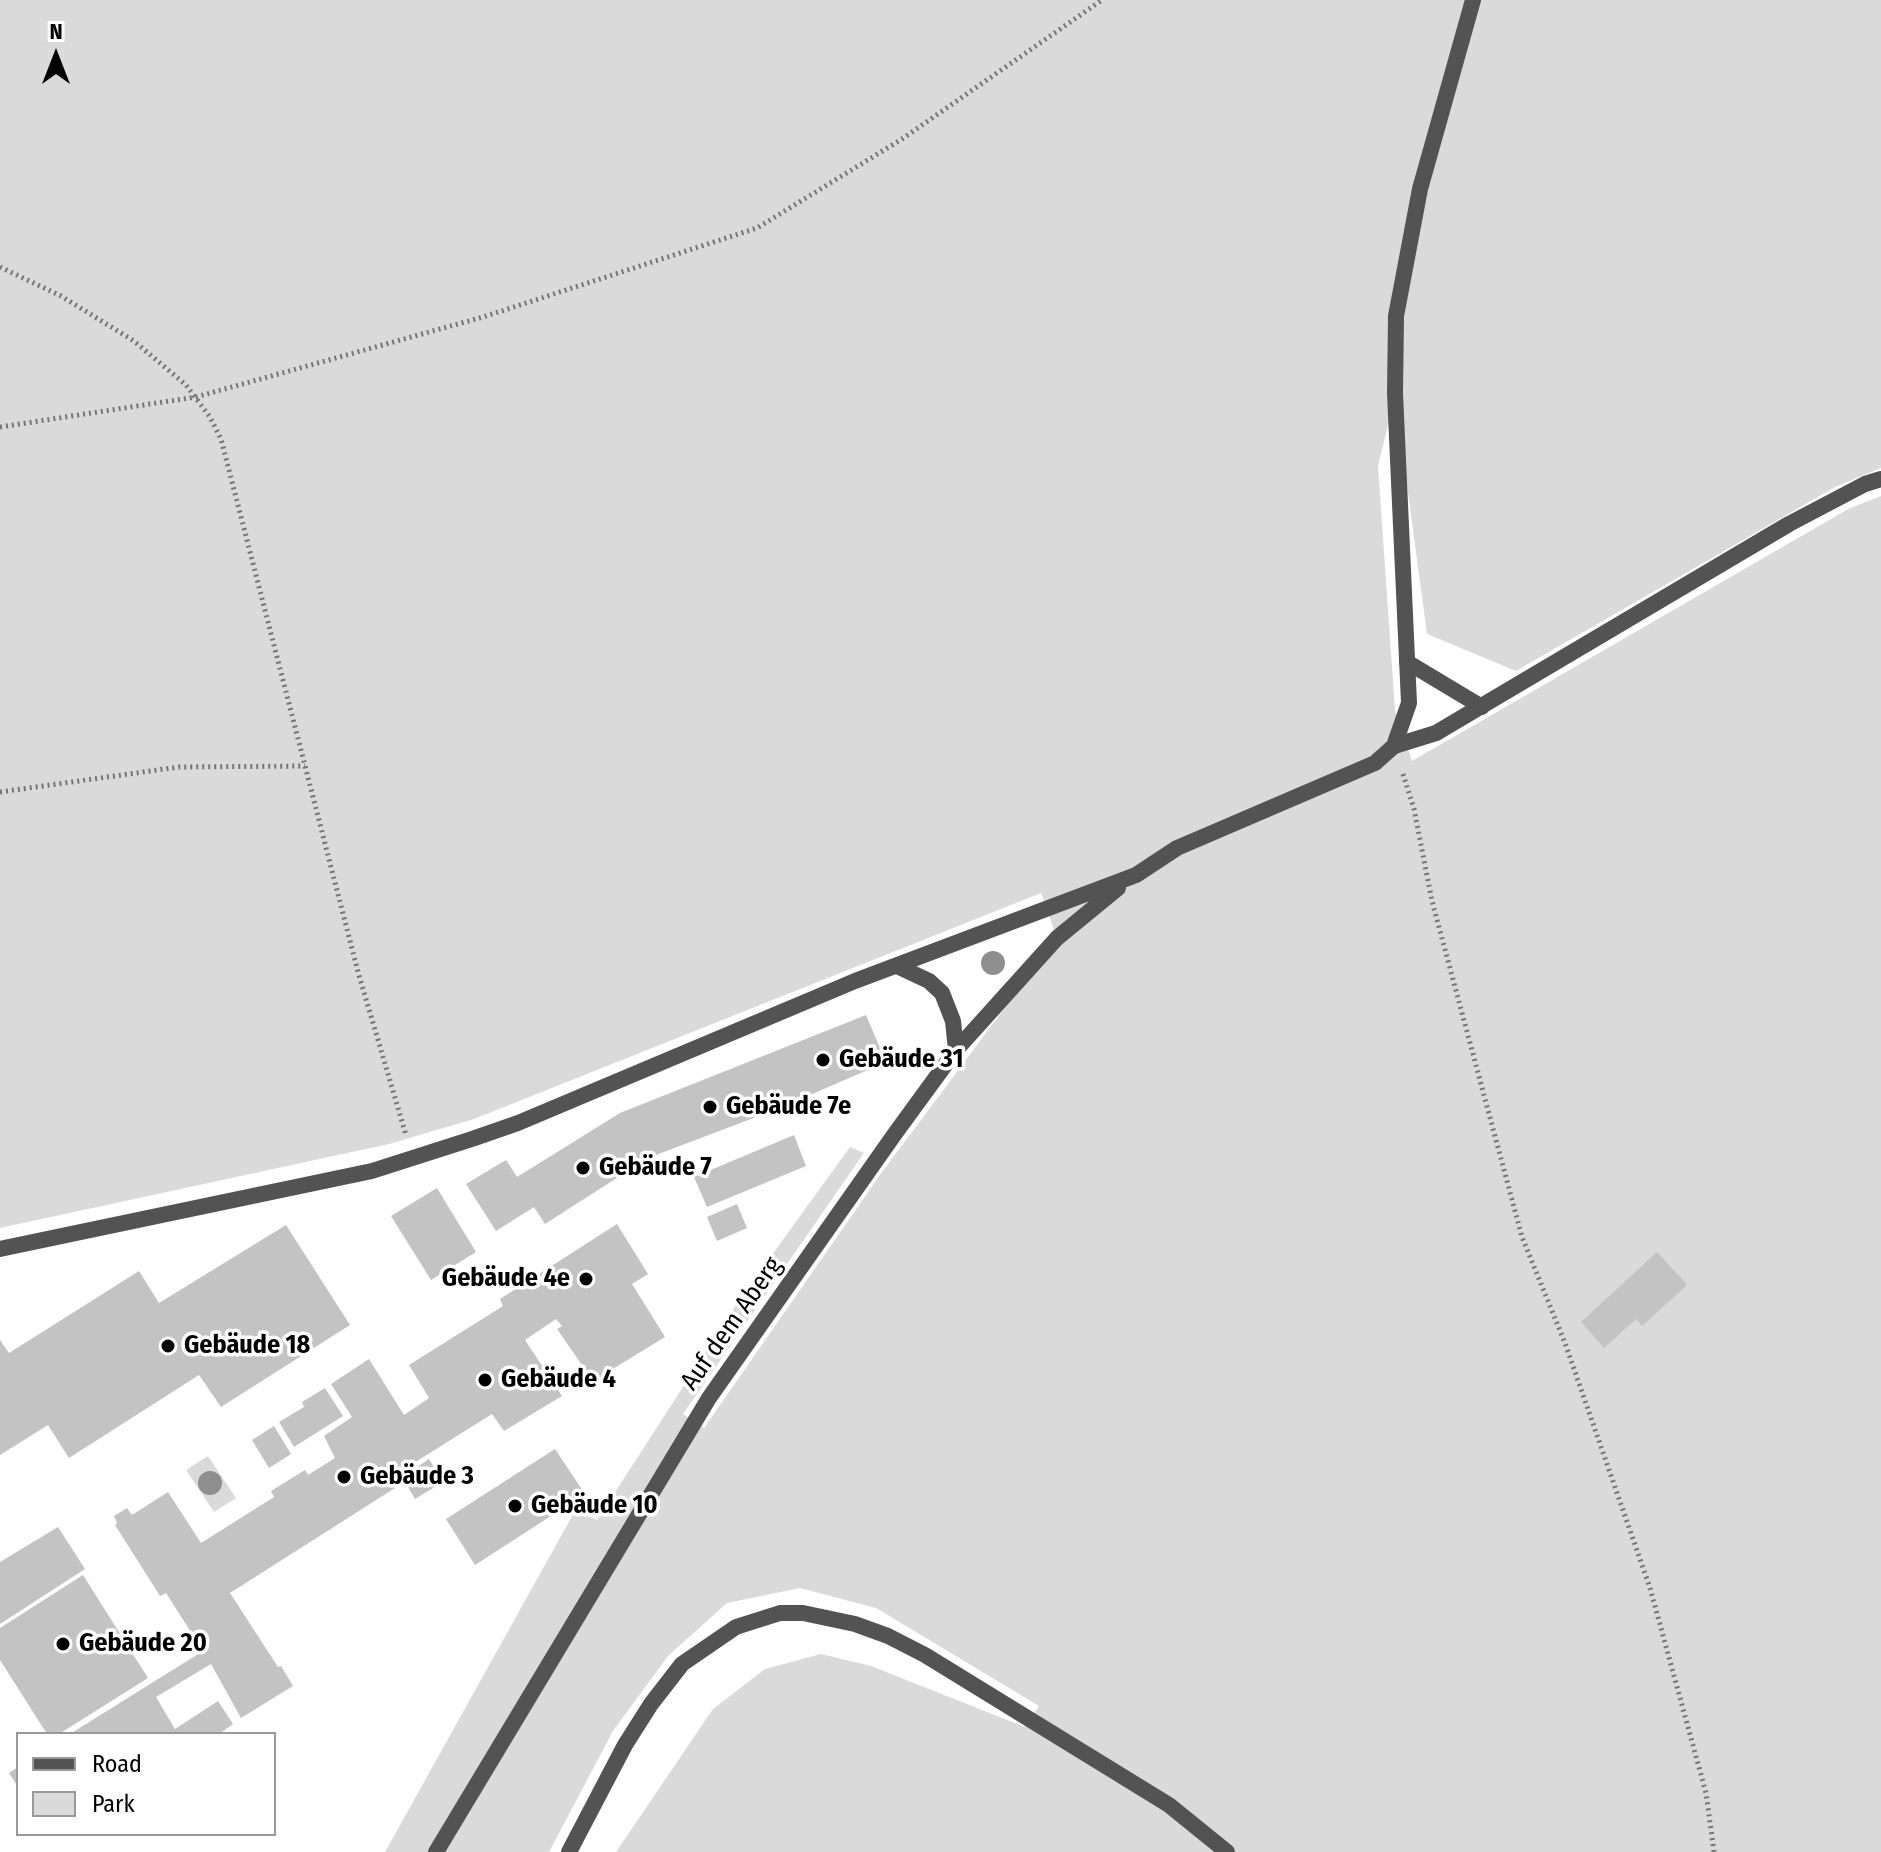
<!DOCTYPE html>
<html>
<head>
<meta charset="utf-8">
<style>
  body { margin:0 }
  #map { position:relative; width:1881px; height:1852px; overflow:hidden; background:#fff; font-family:"Fira Sans Condensed",sans-serif }
  canvas { display:block }
  .legend { position:absolute; left:16px; top:1732px; width:260px; height:104px; box-sizing:border-box; background:#fff; border:2px solid #999; margin:0; padding:10px 14px; list-style:none; font-size:24px; color:#000 }
  .legend li { display:flex; align-items:center; gap:16px; height:40px }
  .legend b { width:40px; border:2px solid #999 }
  .north { position:absolute; left:16px; top:16px; width:80px; height:80px; -webkit-text-stroke:6px #fff; paint-order:stroke; rotate:0deg; font-size:22px; font-weight:700; line-height:32px; text-align:center; color:#000 }
  .north::after { content:''; display:block; margin:auto; width:28px; height:36px; background:#000; clip-path:polygon(50% 0,100% 100%,50% 72%,0 100%) }
</style>
</head>
<body>
<div id="map">
<canvas width="1881" height="1852"></canvas>
<ul class="legend">
<li><b style="height:10px;background:#535353"></b>Road</li>
<li><b style="height:22px;background:#dadada"></b>Park</li>
</ul>
<div class="north">N</div>
</div>
<script>
const c = document.querySelector('canvas').getContext('2d');
c.lineJoin = 'round';
function fillPath(path, color) { c.fillStyle = color; c.fill(path, 'evenodd'); }
const toPath = rows => new Path2D(rows.map(r => 'M' + r).join(''));
function trace(path, color, width, dash) { c.strokeStyle = color; c.lineWidth = width; c.lineCap = dash ? 'butt' : 'round'; c.setLineDash(dash || []); c.stroke(path); }
function drawText(font, color, halo, rows, align = 'center') {
  c.font = font + ' "Fira Sans Condensed",sans-serif'; c.lineWidth = 7; c.setLineDash([]); c.textBaseline = 'middle'; c.strokeStyle = halo; c.fillStyle = color; for (const [text, x, y, turn = 0] of rows) {
    c.save(); c.translate(x, y); c.rotate((+turn || 0) * Math.PI / 180); c.textAlign = isNaN(turn) ? turn : align; if (halo) c.strokeText(text, 0, 0); c.fillText(text, 0, 0); c.restore();
  }
}
const green = toPath([
  [0,0,1881,0,1881,468,1835,487,1516,671,1427,634,1395,396,1378,466,1395,710,1412,761,1850,508,1881,496,1881,1852,616,1852,713,1709,765,1669,821,1654,871,1666,1025,1727,1039,1706,876,1608,800,1588,727,1603,668,1656,613,1731,549,1852,385,1852,575,1511,597,1520,738,1302,850,1147,864,1153,683,1414,704,1428,882,1172,1057,938,1041,893,474,1119,389,1144,0,1228],
  [208,1456,236,1498,214,1512,186,1470]
]);
const building = toPath([
  [866,1015,886,1062,780,1108,648,1158,545,1224,534,1207,496,1231,466,1184,506,1160,517,1177,620,1113],
  [794,1135,806,1166,707,1207,694,1177],
  [437,1188,476,1252,431,1280,391,1216],
  [737,1204,747,1228,717,1241,707,1217],
  [617,1224,648,1274,632,1284,665,1337,593,1381,557,1329,562,1326,556,1319,525,1340,562,1396,504,1431,492,1414,390,1478,395,1488,230,1593,278,1667,281,1666,293,1686,241,1718,211,1664,156,1697,175,1729,218,1701,233,1724,219,1734,70,1734,203,1651,166,1593,160,1596,115,1525,117,1523,114,1516,127,1508,132,1515,168,1492,201,1543,274,1497,271,1491,305,1470,308,1475,335,1458,324,1436,352,1417,331,1384,369,1359,404,1415,429,1398,409,1365,503,1306,500,1299],
  [286,1225,350,1325,221,1407,199,1375,69,1458,48,1425,0,1455,0,1340,9,1353,139,1271,159,1303],
  [1657,1252,1687,1285,1642,1326,1636,1319,1604,1348,1581,1322],
  [325,1388,343,1416,294,1447,279,1422,304,1407,302,1402],
  [274,1426,291,1454,269,1468,252,1440],
  [555,1449,585,1494,475,1565,446,1519],
  [429,1459,443,1482,415,1499,402,1477],
  [58,1527,85,1569,0,1624,0,1562],
  [83,1575,148,1678,59,1734,47,1734,0,1660,0,1628],
  [18,1767,18,1787,9,1773]
]);
const path = toPath([
  [0,267,61,296,134,341,186,385,210,417,221,439,358,972,406,1135],
  [0,427,196,397,483,317,757,228,902,139,1102,0],
  [1403,774,1414,809,1432,901,1522,1237,1565,1343,1650,1588,1706,1793,1714,1852],
  [0,792,179,767,305,766]
]);
const service = toPath([
  [1407,662,1482,707],
  [1394,746,1436,733,1789,524,1865,484,1881,479]
]);
const minor = toPath([
  [897,966,929,981,942,993,953,1021,956,1050],
  [0,1249,372,1171,472,1139,518,1123,855,981,1136,875,1177,848,1375,763,1394,746,1409,703,1395,393,1396,316,1420,189,1473,0],
  [436,1852,709,1398,894,1135,956,1050,1057,938,1118,888],
  [569,1852,625,1745,651,1704,682,1664,736,1627,780,1613,803,1613,855,1624,888,1636,925,1655,1169,1805,1227,1852]
]);
const trees = [
  [993,963],
  [210,1483]
];
const markers = [
  [823,1060,8,"#000"],
  [710,1107,8,"#000"],
  [583,1168,8,"#000"],
  [586,1279,8,"#000"],
  [168,1346,8,"#000"],
  [485,1380,8,"#000"],
  [344,1477,8,"#000"],
  [515,1506,8,"#000"],
  [63,1644,8,"#000"]
];
const poiNames = [
  ["Gebäude 31",839,1060],
  ["Gebäude 7e",726,1107],
  ["Gebäude 7",599,1168],
  ["Gebäude 4e",570,1279,"right"],
  ["Gebäude 18",184,1346],
  ["Gebäude 4",501,1380],
  ["Gebäude 3",360,1477],
  ["Gebäude 10",531,1506],
  ["Gebäude 20",79,1644]
];
const streetNames = [
  ["Auf dem Aberg",732,1324,-55]
];
fillPath(green, '#dadada');
fillPath(building, '#c3c3c3');
trace(path, '#757575', 5, [2, 4]);
trace(service, '#535353', 16);
trace(minor, '#535353', 16);
c.fillStyle = '#8e8e8e';
for (const [x, y] of trees) { c.beginPath(); c.arc(x, y, 12, 0, 2 * Math.PI); c.fill(); }
for (const [x, y, r, color] of markers) { const dot = new Path2D(); dot.arc(x, y, r, 0, 2 * Math.PI); c.fillStyle = color; c.fill(dot); trace(dot, '#fff', 3); }
drawText('bold 26px', '#000', '#fff', poiNames, 'left');
drawText('26px', '#000', '#fff', streetNames);
</script>
</body>
</html>
